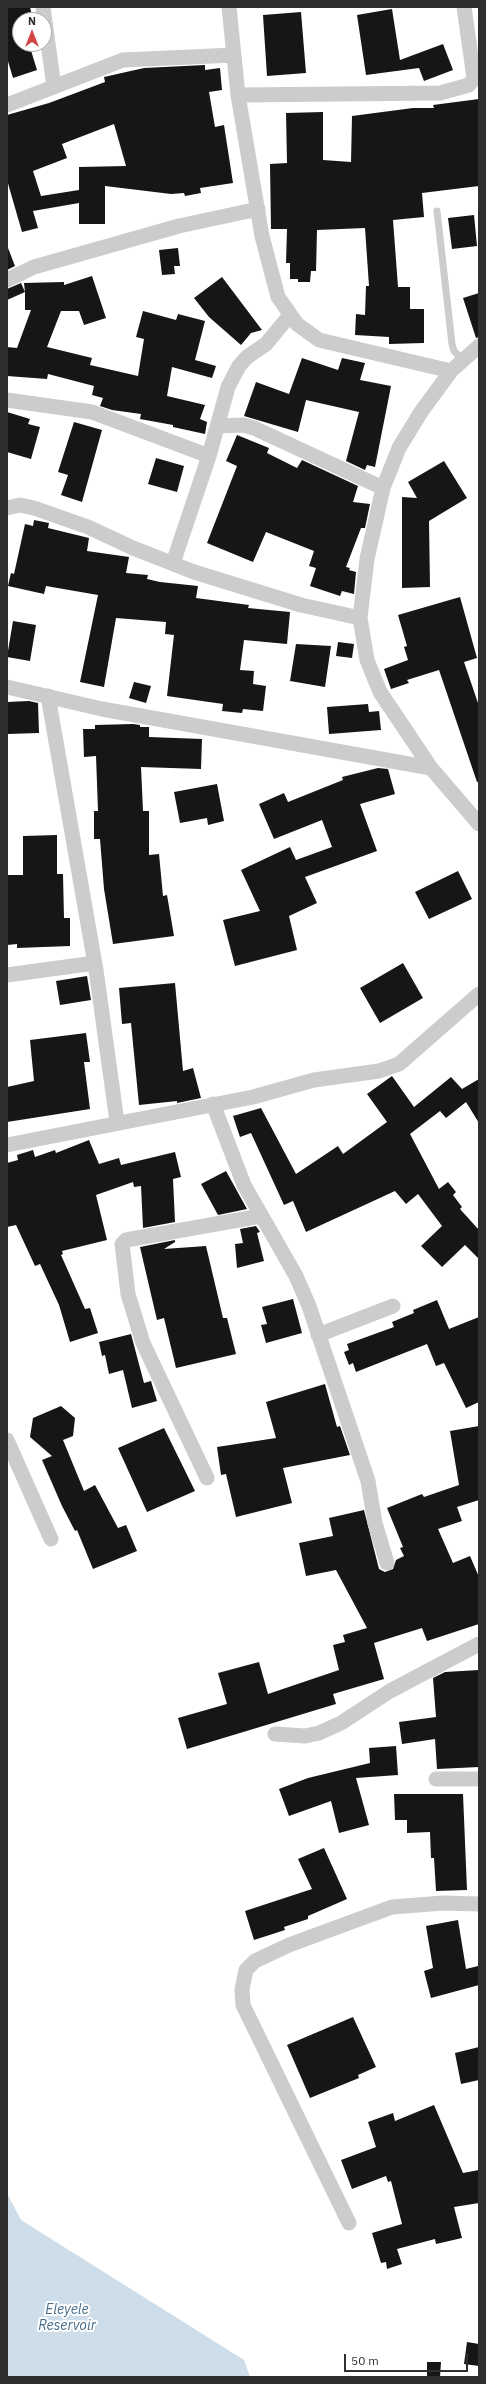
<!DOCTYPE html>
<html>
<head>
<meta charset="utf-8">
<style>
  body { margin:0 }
  #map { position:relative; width:486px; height:2384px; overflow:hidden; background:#fff; font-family:"IBM Plex Sans",sans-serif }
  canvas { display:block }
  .frame { position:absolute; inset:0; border:8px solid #2f2f2f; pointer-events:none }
  .north { position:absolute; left:12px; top:12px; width:40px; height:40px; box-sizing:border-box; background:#fff; border:1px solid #acacac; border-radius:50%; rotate:0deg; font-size:11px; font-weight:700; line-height:16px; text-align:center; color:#2f2f2f }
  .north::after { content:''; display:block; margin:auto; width:14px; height:18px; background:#d34549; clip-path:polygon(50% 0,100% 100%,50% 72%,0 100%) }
  .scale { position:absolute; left:344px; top:2354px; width:124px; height:18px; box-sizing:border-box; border:2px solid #2f2f2f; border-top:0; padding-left:5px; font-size:12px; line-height:14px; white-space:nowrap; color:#2f2f2f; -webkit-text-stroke:3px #fff; paint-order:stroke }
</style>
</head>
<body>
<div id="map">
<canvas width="486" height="2384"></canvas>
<div class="frame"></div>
<div class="north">N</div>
<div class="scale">50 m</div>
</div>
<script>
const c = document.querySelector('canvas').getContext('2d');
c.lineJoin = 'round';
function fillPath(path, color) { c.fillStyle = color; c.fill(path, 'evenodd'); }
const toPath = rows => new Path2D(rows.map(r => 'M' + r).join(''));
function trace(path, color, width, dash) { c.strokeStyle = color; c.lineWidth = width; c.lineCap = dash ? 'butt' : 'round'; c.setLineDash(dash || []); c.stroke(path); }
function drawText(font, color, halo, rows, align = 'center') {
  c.font = font + ' "IBM Plex Sans",sans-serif'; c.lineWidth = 4; c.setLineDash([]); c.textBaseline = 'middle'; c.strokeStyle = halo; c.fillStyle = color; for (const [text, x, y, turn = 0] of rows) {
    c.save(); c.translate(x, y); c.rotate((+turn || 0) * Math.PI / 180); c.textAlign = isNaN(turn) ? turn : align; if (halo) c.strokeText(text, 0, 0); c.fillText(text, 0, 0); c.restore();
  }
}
const water = toPath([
  [7,2193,21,2220,244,2360,250,2377,7,2377]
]);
const building = toPath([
  [7,7,30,7,33,20,20,20,20,44,29,44,37,70,13,78,7,58],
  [392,9,400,60,443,44,453,70,424,81,419,68,366,75,357,15],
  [301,12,306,73,267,76,263,15],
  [205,65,205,70,220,68,222,90,209,92,215,127,224,125,233,183,200,188,201,193,185,196,184,193,171,194,105,186,105,224,79,224,79,203,33,211,38,228,22,232,7,180,7,115,49,103,105,82,104,77,144,68],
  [114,124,126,166,79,167,79,190,41,196,33,171,67,158,62,144],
  [479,99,479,186,422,193,424,217,393,220,398,287,410,287,410,309,424,309,424,343,389,344,389,337,355,335,356,314,365,315,366,286,369,286,365,228,317,230,316,271,311,271,310,282,298,282,298,279,290,279,290,263,286,263,287,229,271,229,270,164,287,163,286,113,323,112,323,160,351,162,352,116,413,108,434,108,433,105],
  [474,215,477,246,452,249,448,218],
  [8,248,15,266,7,270,7,249],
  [178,248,180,266,174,266,175,274,162,275,159,250],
  [92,276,106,318,84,325,79,311,61,311,47,347,92,358,90,365,138,376,144,339,136,337,143,311,176,320,178,314,205,321,195,360,216,366,212,378,172,367,167,396,205,405,200,419,207,422,205,434,173,427,173,425,140,419,141,414,112,410,100,406,103,398,92,395,94,386,48,374,47,379,7,376,7,347,17,348,31,310,25,310,25,292,7,300,7,289,21,283,25,292,24,283,64,282,64,285],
  [222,277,262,330,251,333,241,345,209,317,194,298],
  [479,293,479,337,476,338,463,298],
  [302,358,338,370,342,358,365,363,360,380,391,386,375,467,367,465,365,470,346,461,359,412,306,400,298,432,244,416,256,382,289,394],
  [7,412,30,419,28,424,40,427,31,459,7,452],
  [74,422,102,430,82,502,61,495,68,475,58,472],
  [237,435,269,448,267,453,297,468,302,460,358,486,353,502,370,504,365,528,361,528,346,567,350,568,349,570,356,572,354,594,342,591,340,596,310,586,316,568,309,566,314,551,266,532,253,562,207,543,237,466,226,461],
  [156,458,184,466,177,492,148,484],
  [444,461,467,498,429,521,430,587,402,588,402,497,417,498,408,482],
  [34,520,49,523,48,528,89,538,87,551,129,557,126,573,148,575,147,579,160,582,198,586,196,598,249,605,248,608,290,612,287,644,244,640,240,670,254,671,253,684,266,686,263,711,243,709,242,713,222,711,223,704,167,696,174,635,165,634,166,622,116,618,104,687,80,682,98,595,46,586,44,594,8,586,11,573,14,574,25,524,33,526],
  [460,597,477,658,464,662,479,706,479,782,477,782,439,670,407,680,409,683,391,689,384,669,408,660,404,647,407,646,398,615],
  [13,621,36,625,30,661,7,657],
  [338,642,354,644,352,658,336,656],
  [296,644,331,646,325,687,290,681],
  [134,682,151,686,146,703,129,698],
  [29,701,38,703,39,733,8,734,7,702],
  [368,704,369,712,379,711,381,730,329,734,327,707],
  [133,724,140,725,140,727,149,727,149,737,202,739,201,769,141,767,143,811,149,811,149,855,159,854,163,896,167,895,174,936,113,944,104,889,100,839,94,839,94,811,98,811,96,756,84,757,83,729,95,729,95,725],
  [378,768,388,769,395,794,360,804,377,851,305,877,317,903,289,916,297,950,235,966,223,920,260,911,241,870,290,847,296,860,332,847,322,820,274,839,259,804,284,793,288,802,343,780,342,777],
  [217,784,224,821,208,825,207,818,180,823,174,792],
  [57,835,57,874,63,874,64,918,70,918,70,946,17,948,17,944,7,945,7,875,23,875,23,836],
  [458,871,472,899,429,919,415,892],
  [403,963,423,998,380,1023,360,988],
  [87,976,91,1000,60,1005,56,981],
  [175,983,183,1071,193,1068,201,1098,177,1103,177,1101,139,1105,131,1023,122,1024,119,988],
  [86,1033,90,1062,84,1062,90,1109,7,1122,7,1087,34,1081,30,1040],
  [392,1076,414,1107,451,1077,462,1089,479,1079,479,1123,466,1102,446,1118,440,1111,410,1134,439,1189,448,1182,456,1192,453,1195,462,1207,460,1209,479,1230,479,1259,465,1245,442,1267,421,1246,442,1226,418,1194,406,1204,395,1191,306,1232,293,1201,284,1205,251,1133,240,1137,233,1116,261,1108,296,1174,338,1146,343,1154,387,1122,367,1094],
  [89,1140,99,1164,119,1158,121,1165,175,1152,181,1177,173,1179,175,1222,143,1228,141,1186,134,1187,133,1182,96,1195,107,1240,62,1251,63,1254,61,1255,85,1309,90,1308,98,1333,70,1342,59,1305,40,1264,35,1266,16,1225,7,1227,7,1163,18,1160,17,1155,33,1150,35,1157,55,1150,56,1153],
  [226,1171,247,1209,218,1215,201,1184],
  [256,1226,260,1232,257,1233,264,1261,237,1268,235,1244,243,1243,240,1229],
  [175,1240,175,1242,164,1249,206,1246,223,1318,227,1318,236,1354,176,1368,164,1318,157,1320,140,1247],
  [293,1299,302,1333,266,1343,261,1325,267,1324,262,1307],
  [437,1300,449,1329,479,1317,479,1402,466,1408,444,1363,436,1366,427,1344,356,1372,353,1363,349,1365,344,1352,349,1350,347,1344,394,1327,392,1322,414,1313,413,1310],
  [131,1334,144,1383,151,1381,157,1401,132,1408,123,1370,109,1374,105,1355,102,1356,99,1342],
  [325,1384,337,1427,340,1426,350,1455,283,1468,292,1503,236,1517,226,1474,221,1475,217,1447,276,1438,266,1402],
  [61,1406,75,1418,73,1436,63,1440,84,1491,95,1485,118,1528,126,1525,137,1551,93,1569,77,1530,75,1531,62,1506,42,1460,52,1456,30,1437,33,1418],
  [479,1426,479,1500,457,1507,462,1521,438,1529,453,1563,470,1556,479,1577,479,1624,427,1641,422,1628,374,1643,384,1679,333,1694,336,1704,187,1749,178,1718,227,1704,218,1673,259,1662,268,1694,339,1670,333,1645,345,1642,343,1635,367,1628,336,1570,306,1576,299,1543,333,1536,329,1518,364,1510,379,1569,385,1572,393,1569,396,1560,404,1556,400,1548,403,1547,387,1508,422,1494,424,1497,459,1485,450,1431],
  [164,1428,195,1491,147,1512,118,1448],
  [479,1670,479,1767,437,1769,435,1739,402,1744,399,1722,436,1717,433,1678,445,1672],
  [396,1746,398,1775,356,1778,369,1825,339,1833,331,1801,289,1816,279,1789,308,1778,370,1763,369,1748],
  [394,1794,463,1794,467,1890,436,1891,434,1858,431,1858,430,1832,407,1833,407,1820,395,1820],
  [324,1848,347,1899,308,1916,308,1919,284,1927,285,1930,254,1940,245,1911,312,1889,298,1859],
  [458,1920,466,1969,478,1966,479,1985,431,1998,424,1971,433,1968,426,1926],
  [353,2017,376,2067,358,2075,359,2078,310,2098,287,2045],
  [479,2047,479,2080,461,2084,455,2053],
  [434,2105,463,2173,479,2170,479,2203,454,2207,462,2238,436,2244,435,2239,397,2249,402,2264,387,2269,386,2262,381,2263,372,2233,402,2224,391,2181,388,2182,386,2176,352,2189,341,2160,376,2147,368,2122,393,2113,395,2121],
  [467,2342,479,2344,479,2366,464,2364],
  [427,2362,441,2362,440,2377,427,2377]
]);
const service = toPath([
  [437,211,452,344,454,351,463,360]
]);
const minor = toPath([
  [43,7,54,87],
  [229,7,238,95,262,236,278,297,297,324,319,340,451,371],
  [238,95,440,93,469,85,474,78,464,7],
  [7,105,123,60,234,55],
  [7,280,34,267,179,226,258,209],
  [479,346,451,371,421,412,399,448,383,488,367,559,360,618,367,660,380,692,431,768,479,824],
  [7,400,92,412,209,456],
  [217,426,243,425,254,428,383,488],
  [7,508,20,505,34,508,88,527,133,548,194,572,301,605,360,618],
  [173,563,209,456,228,387,239,366,247,357,266,344,290,315],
  [7,687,102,709,431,768],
  [48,696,96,970,117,1122],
  [7,975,95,963],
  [213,1104,244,1185,296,1276,309,1306,368,1481,375,1523,387,1563],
  [7,1145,253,1097,314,1080,379,1071,399,1064,479,994],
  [318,1335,393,1306],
  [7,1440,51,1539],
  [207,1478,143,1343,128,1294,122,1244,126,1240,261,1216],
  [275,1734,305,1736,319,1733,341,1723,390,1691,479,1644],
  [436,1779,479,1779],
  [349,2223,243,2005,242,1989,246,1970,255,1961,289,1945,392,1907,443,1903,479,1904]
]);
const waterNames = [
  ["Eleyele",67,2310],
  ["Reservoir",67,2326]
];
fillPath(water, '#cddde9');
fillPath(building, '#161616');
trace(service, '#ccc', 7);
trace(minor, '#ccc', 15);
drawText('italic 14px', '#466c89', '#fff', waterNames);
</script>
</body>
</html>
